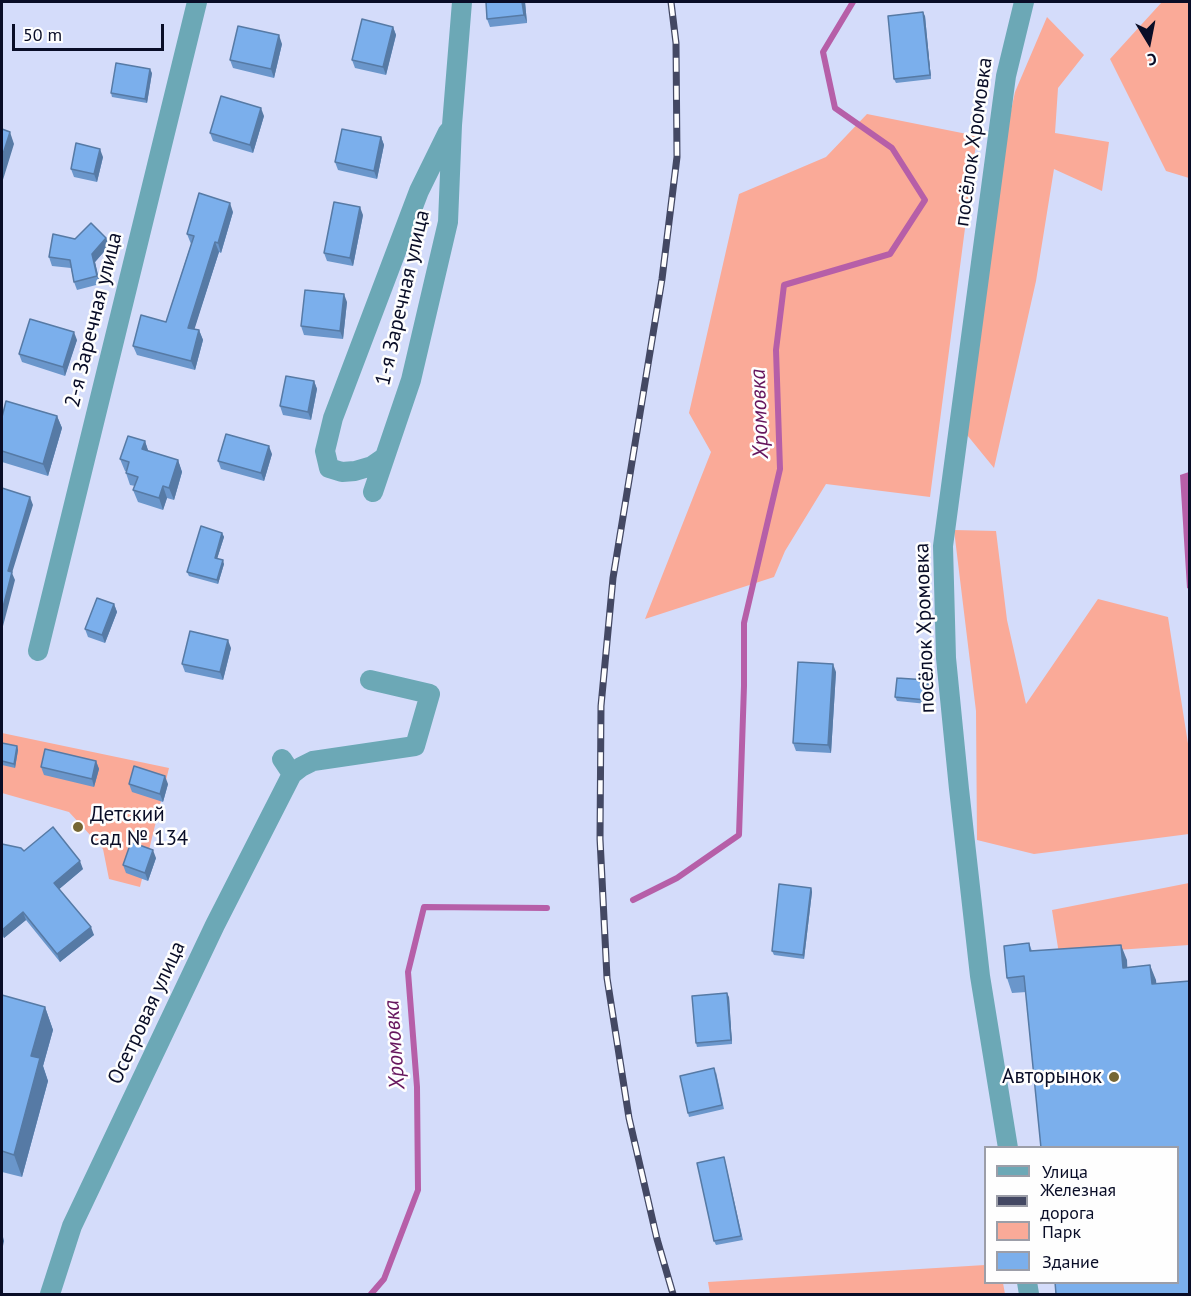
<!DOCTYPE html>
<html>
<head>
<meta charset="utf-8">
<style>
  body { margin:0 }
  #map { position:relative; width:1191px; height:1296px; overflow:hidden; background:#d4dcfa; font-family:"PT Sans",sans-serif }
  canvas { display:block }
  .frame { position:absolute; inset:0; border:3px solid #090d27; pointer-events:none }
  .legend { position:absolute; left:984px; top:1146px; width:195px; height:138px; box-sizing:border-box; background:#fefefe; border:2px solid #9c9ea8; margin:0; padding:8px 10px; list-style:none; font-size:18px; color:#090d27 }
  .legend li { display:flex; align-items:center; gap:12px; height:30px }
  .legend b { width:30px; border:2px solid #9c9ea8 }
  .north { position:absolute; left:1119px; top:12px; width:60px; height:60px; -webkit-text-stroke:4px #fefefe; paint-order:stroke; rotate:170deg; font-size:16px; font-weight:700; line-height:24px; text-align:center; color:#090d27 }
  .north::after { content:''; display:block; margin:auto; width:21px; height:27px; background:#090d27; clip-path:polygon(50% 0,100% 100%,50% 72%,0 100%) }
  .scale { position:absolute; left:12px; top:24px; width:152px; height:27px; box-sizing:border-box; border:3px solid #090d27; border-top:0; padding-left:8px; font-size:18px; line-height:21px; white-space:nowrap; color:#090d27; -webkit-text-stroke:4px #fefefe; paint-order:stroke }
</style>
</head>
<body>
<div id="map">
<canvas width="1191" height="1296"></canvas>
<div class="frame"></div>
<ul class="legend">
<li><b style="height:8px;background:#6ca8b6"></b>Улица</li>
<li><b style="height:8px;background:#434863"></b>Железная дорога</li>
<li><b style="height:16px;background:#faaa98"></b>Парк</li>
<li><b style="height:16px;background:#7bafec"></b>Здание</li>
</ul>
<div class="north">С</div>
<div class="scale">50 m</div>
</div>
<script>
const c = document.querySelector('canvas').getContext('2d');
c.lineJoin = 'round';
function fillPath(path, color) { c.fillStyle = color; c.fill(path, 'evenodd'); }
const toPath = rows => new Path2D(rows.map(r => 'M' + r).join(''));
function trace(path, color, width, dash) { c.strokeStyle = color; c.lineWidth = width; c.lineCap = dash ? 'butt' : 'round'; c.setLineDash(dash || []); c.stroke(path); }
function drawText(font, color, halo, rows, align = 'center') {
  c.font = font + ' "PT Sans",sans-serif'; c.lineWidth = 5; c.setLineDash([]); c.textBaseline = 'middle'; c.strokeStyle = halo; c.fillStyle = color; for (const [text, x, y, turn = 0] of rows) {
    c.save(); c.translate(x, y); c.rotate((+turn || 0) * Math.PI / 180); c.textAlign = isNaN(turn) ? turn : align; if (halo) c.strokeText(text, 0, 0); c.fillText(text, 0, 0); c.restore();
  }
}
const green = toPath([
  [1162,2,1189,2,1189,178,1166,171,1110,59],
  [1047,17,1084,55,1058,88,1055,133,1109,142,1102,191,1054,169,1036,281,994,468,963,430,984,237,1015,92],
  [867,114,977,136,930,497,826,484,785,551,774,577,645,619,711,452,689,413,739,194,826,157],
  [954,530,996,531,1007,620,1026,704,1098,599,1168,617,1189,750,1189,834,1034,854,977,840,976,711],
  [2,733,169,768,140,887,109,879,103,849,69,812,2,793],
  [1189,883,1189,945,1059,954,1052,910],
  [985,1265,986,1282,1003,1283,1005,1294,710,1294,708,1282]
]);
const water = toPath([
  [1189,472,1190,472,1189,589,1187,588,1180,475]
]);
const stream = toPath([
  [633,900,677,878,739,835,744,686,744,623,780,469,776,350,784,285,890,254,925,200,892,148,835,108,823,52,853,2],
  [371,1294,384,1279,418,1190,417,1087,408,972,424,907,547,908]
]);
const street = toPath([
  [385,457,372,466,355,471,342,472,329,468,325,451,333,418,419,191,448,132],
  [373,492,411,380,448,222,452,125,462,2],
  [38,651,197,2],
  [292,774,301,767,313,761,415,746,430,694,370,680],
  [1008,1148,980,976,959,789,946,658,943,546,1006,76,1024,2],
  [1027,1282,1029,1294],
  [50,1294,72,1226,215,925,292,774,282,759]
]);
const rail = toPath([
  [671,2,676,43,677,157,662,279,613,578,601,706,600,839,607,978,629,1118,657,1239,673,1294]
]);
const wall = toPath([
  [525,2,527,23,490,27,487,19],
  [925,16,931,79,896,83,894,79],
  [393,27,396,35,386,75,355,68,352,60],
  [282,44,274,78,233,68,230,60],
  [152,73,147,103,112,97,111,93],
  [264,116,253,153,213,141,210,133],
  [381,137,384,145,377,179,338,170,335,162],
  [103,157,97,182,74,177,71,169],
  [233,212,221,253,219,252,194,329,199,330,203,340,195,370,137,355,133,346,166,322,191,244,187,234],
  [363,215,353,266,327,261,324,253],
  [106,238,109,246,95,262,100,284,77,290,74,282,71,268,52,266,49,257,75,239],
  [347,302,343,339,304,335,301,326],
  [77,340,65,376,22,362,19,354],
  [314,381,317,389,311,420,283,415,280,406],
  [57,416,62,428,48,476,2,462,2,417],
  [145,441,148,451,178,460,182,472,174,500,167,498,163,510,138,502,133,490,135,486,130,485,126,473,126,471,125,471,120,459],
  [272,454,264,481,221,469,218,461],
  [222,533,224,537,217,559,224,564,218,584,189,576,187,572],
  [114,604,117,612,105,643,88,637,85,629],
  [231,648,223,680,185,672,182,664],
  [836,672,831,753,796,751,793,743],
  [927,680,929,685,927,704,897,701,895,697],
  [2,743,17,746,18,750,15,768,2,765],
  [96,761,99,769,94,787,44,775,41,767],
  [129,784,168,784,163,802,132,792],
  [2,844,83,869,59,889,94,935,60,962,26,920,4,938,2,935],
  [156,858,148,881,126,873,123,865],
  [811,888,812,892,804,959,774,955,772,951],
  [1029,943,1032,951,1127,960,1127,967,1156,980,1156,983,1012,993,1007,978],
  [2,995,45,1007,53,1030,43,1066,48,1081,22,1177,2,1172],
  [729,997,732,1044,697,1047,696,1043],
  [716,1072,724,1109,689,1117,688,1113],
  [725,1161,743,1240,716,1245,714,1241]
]);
const shadedWall = toPath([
  [522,2,525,2,527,23,524,15],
  [923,12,925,16,931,79,930,75],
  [393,27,396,35,386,75,383,67],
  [279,35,282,44,274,78,271,69],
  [150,69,152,73,147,103,145,99],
  [261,108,264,116,253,153,250,145],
  [10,132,14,144,2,183,2,157],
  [381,137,384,145,377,179,374,171],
  [100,149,103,157,97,182,94,174],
  [230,203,233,212,221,253,218,243],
  [360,207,363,215,353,266,350,258],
  [106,238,109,246,95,262,100,284,97,276,92,254],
  [215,242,219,252,192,337,188,328],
  [344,294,347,302,343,339,340,331],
  [199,330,203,340,195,370,191,361],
  [74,332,77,340,65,376,63,367],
  [314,381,317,389,311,420,308,412],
  [57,416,62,428,48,476,43,464],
  [145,441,149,453,142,449],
  [269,446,272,454,264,481,261,473],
  [178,460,182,472,174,500,169,488],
  [163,486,167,498,163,510,159,498],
  [30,497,33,505,12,573,15,580,2,630,2,611,8,571],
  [222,533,224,537,216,562,215,558],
  [223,560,224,564,218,584,217,580],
  [114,604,117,612,105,643,102,635],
  [228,640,231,648,223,680,220,672],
  [833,664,836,672,831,753,828,745],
  [927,680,929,685,927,704,926,700],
  [17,746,18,750,15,768,14,764],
  [96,761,99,769,94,787,92,779],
  [165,776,168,784,163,802,160,794],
  [153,850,156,858,148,881,145,873],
  [80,861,83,869,57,891,54,883],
  [811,888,812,892,804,959,803,955],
  [23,912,26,920,4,938,2,930],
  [91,927,94,935,60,962,57,954],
  [1121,945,1127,960,1128,983,1123,968],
  [1150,965,1156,980,1158,999,1152,984],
  [727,993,729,997,732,1044,731,1040],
  [45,1007,53,1030,43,1066,48,1081,22,1177,14,1155,31,1056],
  [2,1233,4,1241,2,1251]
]);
const building = toPath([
  [486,2,522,2,524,15,487,19,486,2],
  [923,12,930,75,894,79,888,16,923,12],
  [362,19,393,27,383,67,352,60,362,19],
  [238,26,279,35,271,69,230,60,238,26],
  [116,63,150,69,145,99,111,93,116,63],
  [221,96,261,108,250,145,210,133,221,96],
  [2,129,10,132,2,157,2,129],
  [342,129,381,137,374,171,335,162,342,129],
  [76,143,100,149,94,174,71,169,76,143],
  [199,193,230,203,218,243,215,242,188,328,199,330,191,361,133,346,141,315,166,322,194,236,187,234,199,193],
  [334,202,360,207,350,258,324,253,334,202],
  [91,223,106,238,92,254,97,276,74,282,70,260,49,257,53,234,75,239,91,223],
  [305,290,344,294,340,331,301,326,305,290],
  [30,319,74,332,63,367,19,354,30,319],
  [286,376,314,381,308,412,280,406,286,376],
  [6,401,57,416,43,464,2,451,2,417,6,401],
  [226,434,269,446,261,473,218,461,226,434],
  [128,436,145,441,142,449,178,460,169,488,163,486,159,498,133,490,138,477,126,473,129,462,120,459,128,436],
  [2,488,30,497,8,571,12,572,2,611,2,488],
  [201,526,222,533,215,558,223,560,217,580,187,572,201,526],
  [97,598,114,604,102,635,85,629,97,598],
  [190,631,228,640,220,672,182,664,190,631],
  [798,662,833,664,828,745,793,743,798,662],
  [897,678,927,680,926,700,895,697,897,678],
  [2,743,17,746,14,764,2,761,2,743],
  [45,749,96,761,92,779,41,767,45,749],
  [134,766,165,776,160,794,129,784,134,766],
  [53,827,80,861,54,883,91,927,57,954,23,912,2,930,2,844,21,848,24,851,53,827],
  [131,842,153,850,145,873,123,865,131,842],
  [779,884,811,888,803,955,772,951,779,884],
  [1029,943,1030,951,1121,945,1123,968,1150,965,1152,984,1190,981,1190,1294,1056,1294,1055,1282,1178,1282,1178,1148,1041,1148,1024,976,1007,978,1004,946,1029,943],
  [727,993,731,1040,696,1043,692,996,727,993],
  [2,995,45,1007,31,1056,40,1058,14,1155,2,1151,2,995],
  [714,1068,722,1105,688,1113,680,1076,714,1068],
  [724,1157,741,1236,714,1241,697,1163,724,1157]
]);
const markers = [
  [78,827,6,"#756634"],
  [1114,1077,6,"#756634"]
];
const streetNames = [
  ["посёлок Хромовка",974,142,-82],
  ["1-я Заречная улица",403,298,-77],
  ["2-я Заречная улица",94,320,-76],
  ["посёлок Хромовка",925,628,-92],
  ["Осетровая улица",147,1013,-65]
];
const poiNames = [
  ["Детский",90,815],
  ["сад № 134",90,839],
  ["Авторынок",1102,1077,"right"]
];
const waterNames = [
  ["Хромовка",760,414,-92],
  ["Хромовка",395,1045,-94]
];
fillPath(green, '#faaa98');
fillPath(water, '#b65fa8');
trace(stream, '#b65fa8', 6);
trace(street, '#6ca8b6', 20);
trace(rail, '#434863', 7);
trace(rail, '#fefefe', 4.5, [14]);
fillPath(wall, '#6a96cb');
fillPath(shadedWall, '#567aa5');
fillPath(building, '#7bafec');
trace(building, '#567aa5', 1.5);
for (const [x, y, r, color] of markers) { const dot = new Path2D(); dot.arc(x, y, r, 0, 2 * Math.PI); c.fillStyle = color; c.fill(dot); trace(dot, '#fefefe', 2); }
drawText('21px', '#090d27', '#fefefe', streetNames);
drawText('21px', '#090d27', '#fefefe', poiNames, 'left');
drawText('italic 22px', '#66165d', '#fefefe', waterNames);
</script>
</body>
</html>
